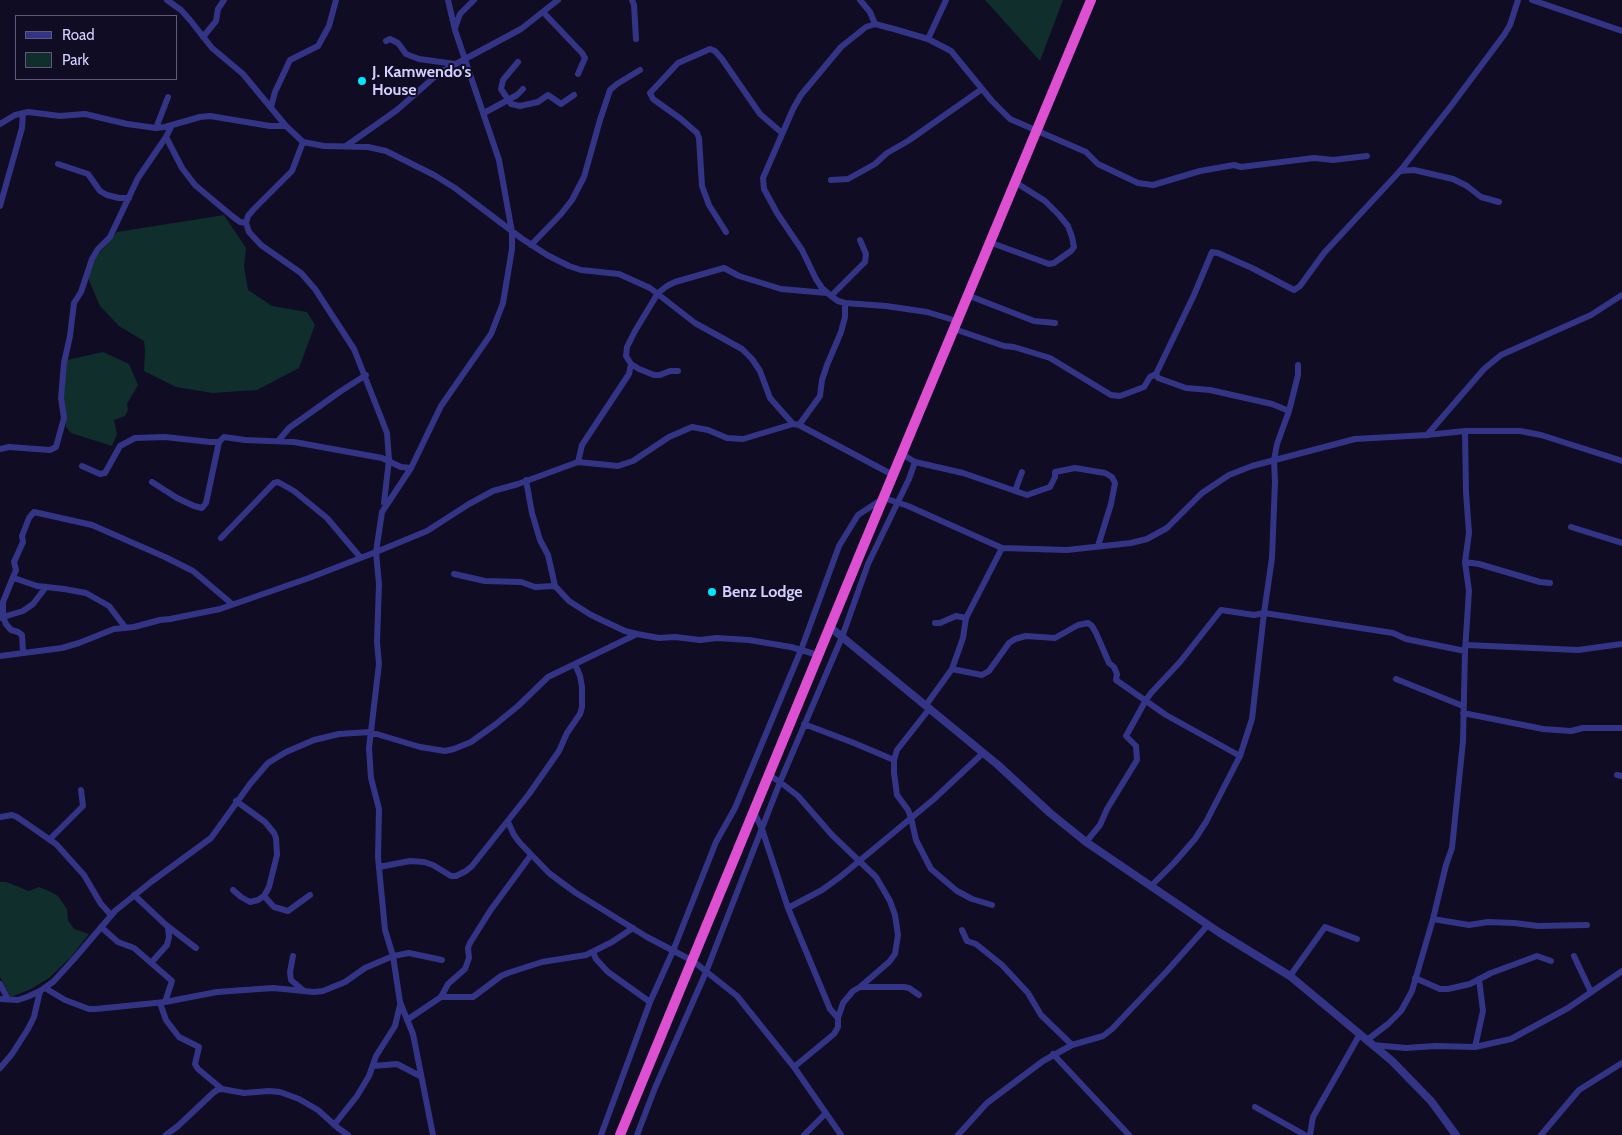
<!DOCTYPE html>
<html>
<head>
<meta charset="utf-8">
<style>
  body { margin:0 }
  #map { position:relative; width:1622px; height:1135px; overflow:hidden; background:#100c23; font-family:Cabin,sans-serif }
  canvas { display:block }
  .legend { position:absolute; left:15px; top:15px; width:162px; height:65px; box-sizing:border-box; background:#100c23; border:1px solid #5e5a7b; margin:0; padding:6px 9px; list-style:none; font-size:15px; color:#d3cfff }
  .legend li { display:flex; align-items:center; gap:10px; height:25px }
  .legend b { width:25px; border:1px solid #5e5a7b }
</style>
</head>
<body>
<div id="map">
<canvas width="1622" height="1135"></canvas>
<ul class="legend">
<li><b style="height:6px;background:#343486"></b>Road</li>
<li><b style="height:14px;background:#0f2e2c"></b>Park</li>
</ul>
</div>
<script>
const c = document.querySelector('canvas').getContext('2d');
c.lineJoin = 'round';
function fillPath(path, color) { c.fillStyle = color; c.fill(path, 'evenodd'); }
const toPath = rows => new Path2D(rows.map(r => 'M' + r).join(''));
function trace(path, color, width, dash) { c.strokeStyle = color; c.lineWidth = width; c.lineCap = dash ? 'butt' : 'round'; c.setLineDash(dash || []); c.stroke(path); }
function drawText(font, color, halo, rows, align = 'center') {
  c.font = font + ' Cabin,sans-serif'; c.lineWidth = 4; c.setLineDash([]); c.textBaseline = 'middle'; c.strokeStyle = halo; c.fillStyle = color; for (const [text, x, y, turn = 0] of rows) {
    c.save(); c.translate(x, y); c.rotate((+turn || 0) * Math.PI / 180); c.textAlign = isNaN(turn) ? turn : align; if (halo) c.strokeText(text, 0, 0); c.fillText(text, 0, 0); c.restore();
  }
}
const green = toPath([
  [985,0,1063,0,1040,61],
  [224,215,246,248,244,266,248,290,272,306,307,312,315,325,299,368,257,390,213,393,176,387,144,371,145,350,144,341,119,326,100,306,88,278,96,257,117,232],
  [103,352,129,364,138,385,127,404,128,410,125,416,114,420,117,434,112,446,71,433,66,427,63,398,67,360],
  [0,882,6,882,29,891,39,887,49,891,58,896,67,909,68,920,74,929,89,934,71,957,49,978,31,989,11,997,0,977]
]);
const minor = toPath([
  [167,0,181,10,190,20,212,48,243,74,286,126,303,142,324,146,368,147,386,151,434,175,455,188,521,238,547,255,569,266,581,270,619,274,650,288,695,323,742,349,752,359,760,371,770,398,793,424],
  [632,0,634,5,636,39],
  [860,0,870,12,875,24],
  [1532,0,1622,31],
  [543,12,582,53,585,58,578,74],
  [455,28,460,14,474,0],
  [203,37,216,21,218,9,224,0],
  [928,39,946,0],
  [386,41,390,39,398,43,406,54,419,59,455,64],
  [518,62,503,80,501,89,511,104,520,106,538,102,548,95,561,104,574,95],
  [271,107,275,92,290,60,318,46,329,26,336,0],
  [484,113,517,95,523,89],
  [0,124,15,115,28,112,60,116,85,114,127,124,156,128,165,127,200,117,210,116,270,126,286,126],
  [156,128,168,97],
  [166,137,182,168,195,185,232,216,240,222,246,223],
  [303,142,292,171,253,210,248,216,246,223,249,232,261,245,301,273,315,289,354,349,387,433,389,460,384,503],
  [346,146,397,110,439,73,521,29,558,0],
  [58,164,88,174,100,191,107,195,119,198,129,198],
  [1400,171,1414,170,1453,179,1467,186,1481,197,1499,202],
  [831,180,848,179,875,164,887,153,908,141,982,89],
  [0,206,22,128,23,113],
  [726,232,709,205,702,186,699,138,697,133,681,119,653,99,650,93,678,63,710,49,715,51,722,59,760,114,782,133],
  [989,242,1049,264,1054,263,1071,251,1074,247,1072,237,1068,226,1059,215,1045,201,1015,182],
  [531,245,561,214,572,200,584,177,600,120,610,90,617,84,640,70],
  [967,295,1034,321,1055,323],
  [831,296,865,262,866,254,860,240],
  [957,321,927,312,886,306,845,303,838,301,831,296,822,288,816,279,802,250,777,213,764,189,763,178,793,109,801,95,841,47,866,27,875,24,894,29,928,39,951,51,992,101,1010,119,1086,152,1098,164,1138,183,1153,185,1200,171,1234,165,1241,167,1314,158,1333,160,1367,156],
  [954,329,1004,346,1014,347,1050,358,1111,395,1120,396,1144,387,1150,377,1156,374],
  [678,371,670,371,660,375,654,375,639,369,631,364,626,356,627,347,635,331,658,293,667,286,675,282,724,268,739,276,781,289,827,293],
  [1289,411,1272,404,1210,390,1186,388,1158,378,1156,374,1194,295,1212,252,1218,253,1252,268,1294,290,1300,286,1324,253,1400,171,1451,106,1504,35,1510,25,1518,0],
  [799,425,820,396,822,380,827,365,841,332,845,317,845,303],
  [1427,435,1484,369,1501,355,1591,315,1622,295],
  [279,440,289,428,341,391,366,375],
  [0,449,9,447,50,450,56,447,64,418,61,398,64,363,70,336,74,303,81,292,92,259,98,249,110,237,138,178,166,137,172,125],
  [902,454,915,462,963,473,1027,495,1050,487,1055,477,1055,472,1075,468,1105,473,1112,477,1115,483,1111,504,1098,546],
  [578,462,582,445,629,374,631,364],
  [82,466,100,474,105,473,120,446,135,438,165,437,210,442,219,442],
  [526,480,532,513,540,540,548,555,555,586,569,601,591,615,625,631,637,634],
  [152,482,177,498,194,506,202,508,206,503,219,442,224,437,245,440,294,442,382,458,401,467,411,468],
  [1015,491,1022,472],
  [1571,527,1622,543],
  [221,538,274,483,278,482,294,491,327,518,360,557],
  [1465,562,1479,564,1540,582,1550,583],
  [454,574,485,581,521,582,535,587,555,586],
  [14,578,37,586,64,589,86,593,109,606,125,627],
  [0,618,23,611,33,604,46,587],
  [935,623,940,623,956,616,966,618],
  [1466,645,1578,650,1622,644],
  [23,652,22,635,18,632,11,630,6,624,3,617,3,602,16,570,14,562,23,542,22,536,29,518,34,512,92,525,165,557,193,571,232,604],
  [0,656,62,648,79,643,114,629,134,627,160,620,170,619,220,609,309,578,376,552,427,531,469,504,493,491,518,484,578,462,618,466,633,461,669,437,692,427,708,430,727,438,743,439,793,424,799,425,893,475],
  [952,669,982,675,989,671,1009,643,1015,639,1026,636,1055,638,1078,625,1088,623,1092,626,1096,633,1109,663,1114,667,1117,674,1116,680,1166,715,1240,756],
  [1396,679,1463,706],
  [926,705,952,669,963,638,966,618,1002,548],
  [930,708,897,750,894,760,894,773,897,795,908,810,911,818,916,840,931,869,957,891,972,899,992,905],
  [1463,713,1543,729,1571,731,1583,728,1622,728],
  [804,724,854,743,894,760],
  [769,775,780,782,798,796,832,835,876,877,890,901,895,915,898,935,895,954,889,962,860,987,853,991,843,1003,838,1018,838,1027,834,1034,794,1067],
  [1617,775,1622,776],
  [754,812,762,829,788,908,830,1009,838,1018],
  [0,817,12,815,17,817,56,844,84,875,101,904,111,915],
  [508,822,514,835,520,843,549,873,561,882,576,893,647,937,693,961,737,996,794,1067,841,1135],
  [50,839,83,806,81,790],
  [1086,842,1100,825,1107,809,1137,760,1136,746,1126,736,1146,700,1151,693,1180,662,1221,610,1254,615,1264,613,1393,633,1406,639,1465,651],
  [379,867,410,861,424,862,433,865,451,876,456,876,466,871,472,866,529,794,559,751,567,733,580,714,582,707,582,687,580,676,575,664],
  [1152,885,1174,863,1195,839,1206,822,1240,756,1252,719,1264,613,1272,558,1275,482,1274,460,1277,444,1289,411,1298,375,1298,365],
  [233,890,241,897,250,902,258,900,264,896,269,887,277,855,276,838,274,833,265,822,236,801],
  [134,895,166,925,196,948],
  [264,896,274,907,288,911,310,895],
  [788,908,822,890,840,877,934,799,983,753],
  [1433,919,1469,925,1488,922,1514,923,1538,926,1587,925],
  [101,927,118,942,134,948,172,981,165,1002],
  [962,930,967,941,976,944,1002,965,1028,993,1041,1015,1072,1045],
  [593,952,596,959,608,972,650,1002],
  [293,956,290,972,291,980,304,991],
  [1574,956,1591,992],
  [151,963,167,945,169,937,168,927],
  [1290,976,1325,927,1357,939],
  [1415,978,1440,989,1448,989,1470,984,1491,973,1537,956,1551,961],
  [0,984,8,999],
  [861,987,904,987,909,988,919,995],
  [45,988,65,1000,89,1009,96,1009,165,1002,217,992,273,988,314,992,323,991,345,982,365,968,393,956,409,953,442,960],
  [441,997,448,984,465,969,469,958,468,948,470,943,490,911,531,855],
  [0,999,18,1000,27,997,40,991,53,982,74,959,115,911,151,882,211,838,250,784,268,763,286,752,314,740,339,734,370,732,420,747,445,751,454,749,471,742,496,724,518,706,548,677,637,634,659,638,675,637,700,640,717,638,749,640,791,647,818,655],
  [160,1003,166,1020,179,1037,199,1047,195,1064,198,1069,222,1089],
  [407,1020,441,997,473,997,501,976,508,973,542,962,586,955,612,942,633,928],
  [1367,1040,1388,1024,1401,1011,1412,991,1433,919,1446,865,1452,848,1463,741,1465,651,1469,591,1465,562,1469,533,1466,492,1465,431],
  [1373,1045,1406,1048,1435,1046,1475,1047,1511,1039,1568,1008,1622,971],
  [1475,1047,1483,1011,1479,979],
  [1053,1054,1129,1135],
  [373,1066,397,1064,420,1076],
  [0,1068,12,1054,28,1029,34,1017,40,991],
  [1255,1107,1305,1135],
  [334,1125,357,1096,369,1076,376,1056,395,1026,400,1005],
  [166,1135,178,1126,213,1093,217,1090,222,1089,244,1093,269,1091,280,1092,299,1099,318,1110,338,1128,348,1135],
  [433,1135,413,1034,400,1002,393,956,385,930,378,857,379,809,371,778,369,748,379,664,377,642,379,584,376,552,382,512,411,468,441,406,491,334,503,303,512,249,512,232,499,160,455,30,448,0],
  [601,1135,650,1002,673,951,716,842,735,808,801,650,839,546,858,515,884,498,908,506,1002,548,1067,550,1131,543,1147,539,1167,528,1202,493,1229,475,1252,466,1355,439,1427,435,1465,431,1520,431,1541,435,1622,461],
  [637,1135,655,1088,706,972,780,782,842,637,868,564,909,479,915,462],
  [804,1135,825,1114],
  [958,1135,987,1103,1043,1061,1072,1045,1103,1036,1112,1029,1167,971,1208,925],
  [1310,1135,1313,1117,1360,1034],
  [1541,1135,1579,1090,1622,1063]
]);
const tertiary = toPath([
  [830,627,998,765,1050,813,1086,842,1220,933,1290,976,1392,1061,1431,1101,1456,1135]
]);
const trunk = toPath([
  [620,1135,860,554,1091,0]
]);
const markers = [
  [362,81,5,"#00e8fa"],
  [712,592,5,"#00e8fa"]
];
const poiNames = [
  ["J. Kamwendo's",372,72],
  ["House",372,90],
  ["Benz Lodge",722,592]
];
fillPath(green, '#0f2e2c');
trace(minor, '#343486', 6);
trace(tertiary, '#343486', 8);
trace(trunk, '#dd50d2', 10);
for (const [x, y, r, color] of markers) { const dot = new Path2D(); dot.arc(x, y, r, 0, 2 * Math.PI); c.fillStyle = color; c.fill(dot); trace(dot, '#100c23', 2); }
drawText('bold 16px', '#d3cfff', '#100c23', poiNames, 'left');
</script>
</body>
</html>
